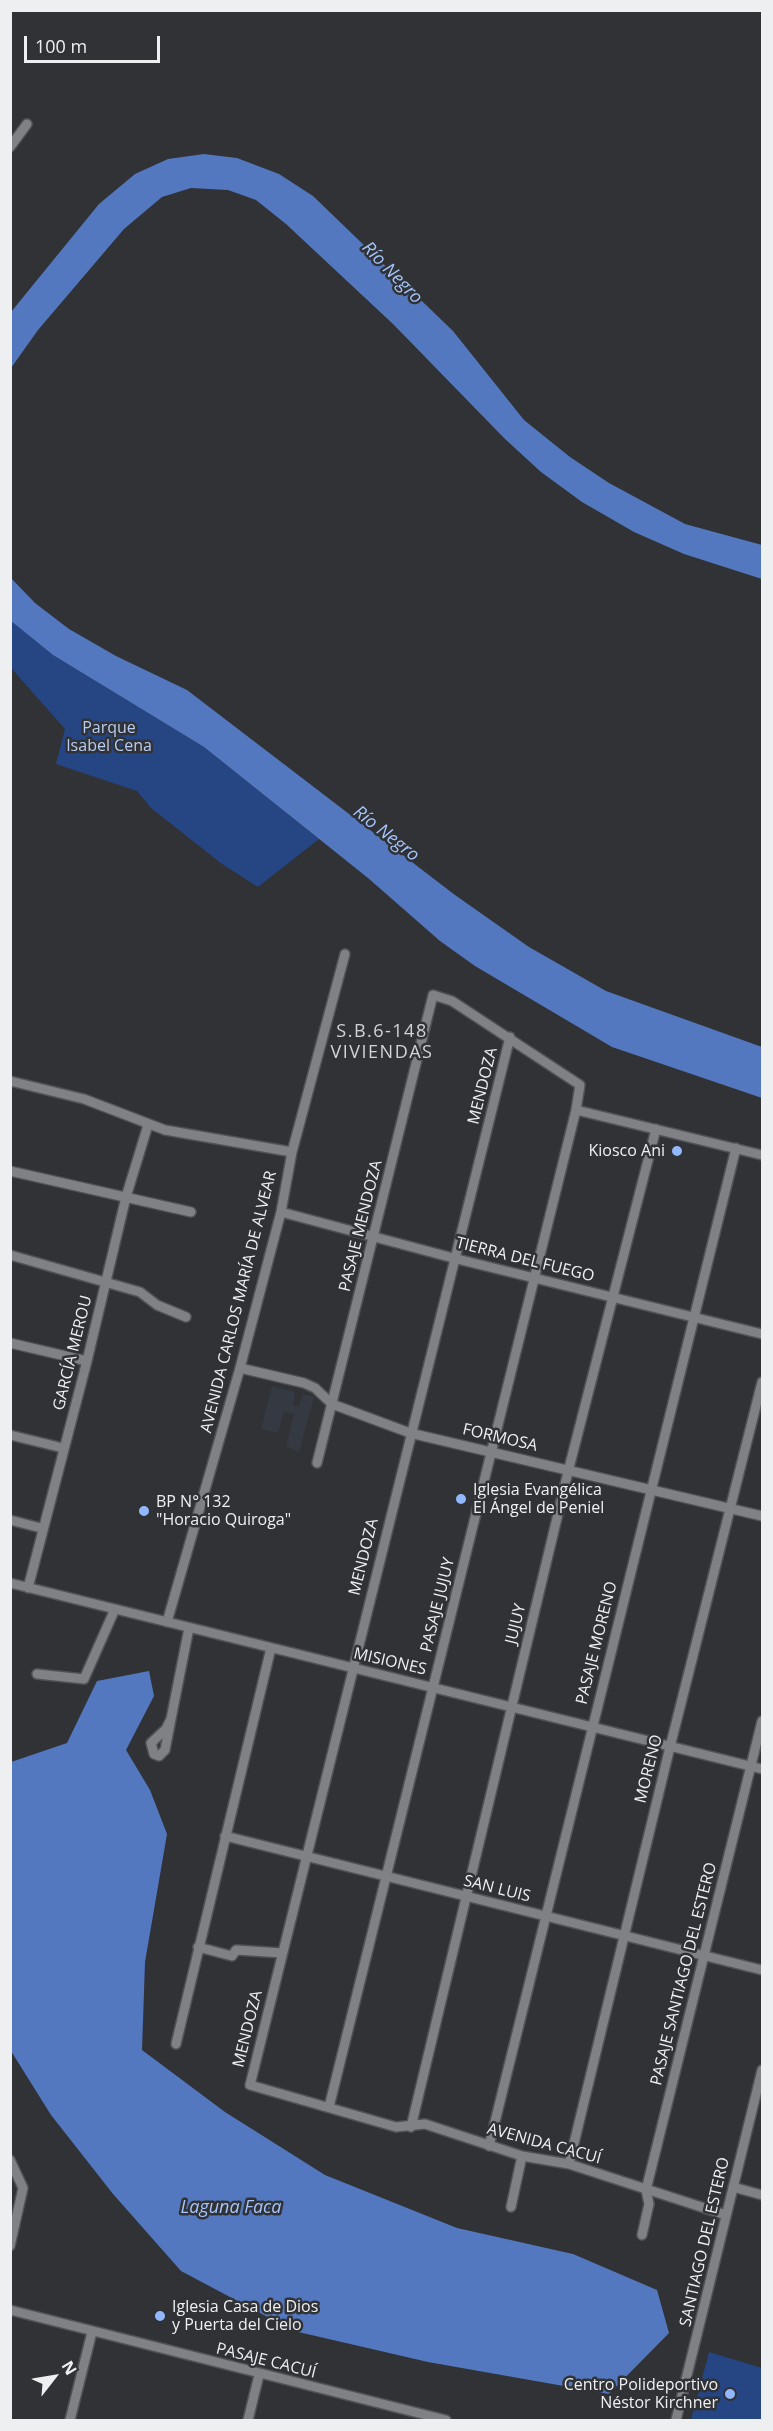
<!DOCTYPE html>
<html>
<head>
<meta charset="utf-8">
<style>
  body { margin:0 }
  #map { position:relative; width:773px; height:2431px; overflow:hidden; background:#303235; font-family:"Open Sans",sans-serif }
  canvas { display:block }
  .frame { position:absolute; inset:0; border:12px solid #eeeff1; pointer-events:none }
  .north { position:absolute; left:24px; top:2347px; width:60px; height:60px; -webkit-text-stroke:4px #303235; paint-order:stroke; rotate:59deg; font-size:16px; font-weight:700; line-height:24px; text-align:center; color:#eeeff1 }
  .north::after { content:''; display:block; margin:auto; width:21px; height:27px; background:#eeeff1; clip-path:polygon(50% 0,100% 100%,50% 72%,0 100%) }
  .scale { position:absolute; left:24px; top:36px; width:136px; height:27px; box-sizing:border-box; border:3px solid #eeeff1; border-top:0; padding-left:8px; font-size:18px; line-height:21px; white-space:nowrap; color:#eeeff1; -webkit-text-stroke:4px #303235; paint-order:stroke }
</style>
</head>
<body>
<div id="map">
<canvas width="773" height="2431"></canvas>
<div class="frame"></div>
<div class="north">N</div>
<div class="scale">100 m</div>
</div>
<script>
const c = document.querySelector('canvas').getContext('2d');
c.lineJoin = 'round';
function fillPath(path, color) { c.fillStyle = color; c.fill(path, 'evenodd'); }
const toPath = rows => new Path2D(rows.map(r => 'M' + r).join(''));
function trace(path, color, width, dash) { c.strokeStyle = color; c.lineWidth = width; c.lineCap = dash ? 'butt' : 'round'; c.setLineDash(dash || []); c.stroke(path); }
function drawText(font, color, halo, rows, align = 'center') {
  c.font = font + ' "Open Sans",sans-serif'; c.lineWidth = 5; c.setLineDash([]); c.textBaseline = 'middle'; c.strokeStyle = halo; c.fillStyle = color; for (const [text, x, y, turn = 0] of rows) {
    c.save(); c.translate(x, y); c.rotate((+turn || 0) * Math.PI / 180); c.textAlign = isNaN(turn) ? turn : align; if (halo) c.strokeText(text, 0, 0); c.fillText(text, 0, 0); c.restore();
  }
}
const built = toPath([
  [272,1386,295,1392,293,1406,299,1407,303,1394,314,1397,299,1452,286,1446,294,1414,284,1412,278,1433,261,1429]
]);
const green = toPath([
  [11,621,53,655,204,747,319,839,258,887,222,864,151,808,137,791,56,764,65,729,11,668],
  [709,2352,762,2368,762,2420,691,2420]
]);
const water = toPath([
  [204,154,237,158,279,174,313,196,453,331,524,420,570,457,609,483,685,524,762,545,762,579,684,554,634,532,582,502,541,472,505,439,393,324,286,224,256,200,228,190,191,188,162,197,124,229,38,330,11,368,11,312,99,204,135,174,168,159],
  [10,577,35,603,69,629,116,656,187,690,455,895,529,947,606,991,762,1047,762,1098,612,1047,475,966,440,941,368,878,204,747,53,655,11,621],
  [149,1671,154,1696,126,1750,150,1790,167,1834,145,1962,142,2050,225,2112,325,2175,457,2228,573,2254,657,2290,669,2333,609,2394,428,2362,294,2331,181,2271,113,2194,51,2115,11,2051,11,1762,67,1743,97,1681]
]);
const minor = toPath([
  [10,147,27,124],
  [510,1037,250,2085,396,2127,425,2124,522,2156,569,2164,726,2215],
  [10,1081,84,1099,165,1130,292,1152],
  [10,1171,191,1212],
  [281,1212,457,1259,762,1334],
  [10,1255,140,1292,157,1305,186,1317],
  [10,1343,87,1361],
  [240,1368,304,1383,315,1388,332,1404,410,1433,762,1516],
  [10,1435,63,1448],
  [317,1463,433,995,452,1001,580,1085,576,1110,762,1155],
  [10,1520,41,1528],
  [10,1583,762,1769],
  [28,1588,87,1361,126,1197,148,1125],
  [167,1622,240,1368,281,1212,292,1152,345,954],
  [37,1674,84,1679,115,1609],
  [171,1719,165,1750,159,1756,154,1754,151,1743,166,1729,171,1719,189,1628],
  [225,1836,762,1970],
  [198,1947,232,1956,236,1950,282,1953],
  [176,2044,271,1648],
  [329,2107,576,1110],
  [411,2127,569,1468,656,1129],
  [489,2146,736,1148],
  [10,2160,23,2188,10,2246],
  [569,2164,670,1747,762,1382],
  [733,2187,762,2195],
  [511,2207,522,2156],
  [642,2235,649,2204,646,2190,762,1721],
  [10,2310,446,2420],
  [70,2420,92,2332],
  [248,2420,259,2375],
  [676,2420,762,2070]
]);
const markers = [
  [677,1151,6,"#92b7fd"],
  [461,1499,6,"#92b7fd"],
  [144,1511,6,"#92b7fd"],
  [160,2316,6,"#92b7fd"],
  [730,2394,6,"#92b7fd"]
];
const parkNames = [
  ["Parque",109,728],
  ["Isabel Cena",109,746]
];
const streetNames = [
  ["MENDOZA",483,1086,-76],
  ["PASAJE MENDOZA",361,1226,-76],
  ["TIERRA DEL FUEGO",525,1260,14],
  ["AVENIDA CARLOS MARÍA DE ALVEAR",239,1302,-76],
  ["GARCÍA MEROU",73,1353,-76],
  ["FORMOSA",500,1438,13],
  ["MENDOZA",364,1557,-76],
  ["PASAJE JUJUY",438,1605,-76],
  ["JUJUY",516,1624,-76],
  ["PASAJE MORENO",597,1643,-76],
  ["MISIONES",390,1662,13],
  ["MORENO",649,1769,-76],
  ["SAN LUIS",497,1889,14],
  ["PASAJE SANTIAGO DEL ESTERO",684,1974,-76],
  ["MENDOZA",248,2029,-76],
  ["AVENIDA CACUÍ",544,2144,15],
  ["SANTIAGO DEL ESTERO",705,2242,-77],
  ["PASAJE CACUÍ",266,2361,14]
];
const poiNames = [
  ["Kiosco Ani",665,1151,"right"],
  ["Iglesia Evangélica",473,1490],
  ["El Ángel de Peniel",473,1508],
  ["BP N° 132",156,1502],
  ["\"Horacio Quiroga\"",156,1520],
  ["Iglesia Casa de Dios",172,2307],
  ["y Puerta del Cielo",172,2325],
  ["Centro Polideportivo",718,2385,"right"],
  ["Néstor Kirchner",718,2403,"right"]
];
const waterNames = [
  ["Río Negro",392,273,46],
  ["Río Negro",386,834,38],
  ["Laguna Faca",231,2208]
];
const neighbourhoodNames = [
  ["S.B.6-148",382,1032],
  ["VIVIENDAS",382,1053]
];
fillPath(built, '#343942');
fillPath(green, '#254583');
fillPath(water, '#5378bf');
trace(minor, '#505154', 12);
trace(minor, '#7f8185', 9);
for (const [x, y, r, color] of markers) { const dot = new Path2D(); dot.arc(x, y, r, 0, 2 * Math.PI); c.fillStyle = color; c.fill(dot); trace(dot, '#303235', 2); }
drawText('16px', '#b8cdf4', '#303235', parkNames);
drawText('16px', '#eeeff1', '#303235', streetNames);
drawText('16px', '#eeeff1', '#303235', poiNames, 'left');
drawText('italic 18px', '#a5c5fe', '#303235', waterNames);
c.letterSpacing = '1.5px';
drawText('18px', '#d0d3d7', '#303235', neighbourhoodNames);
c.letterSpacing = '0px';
</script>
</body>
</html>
